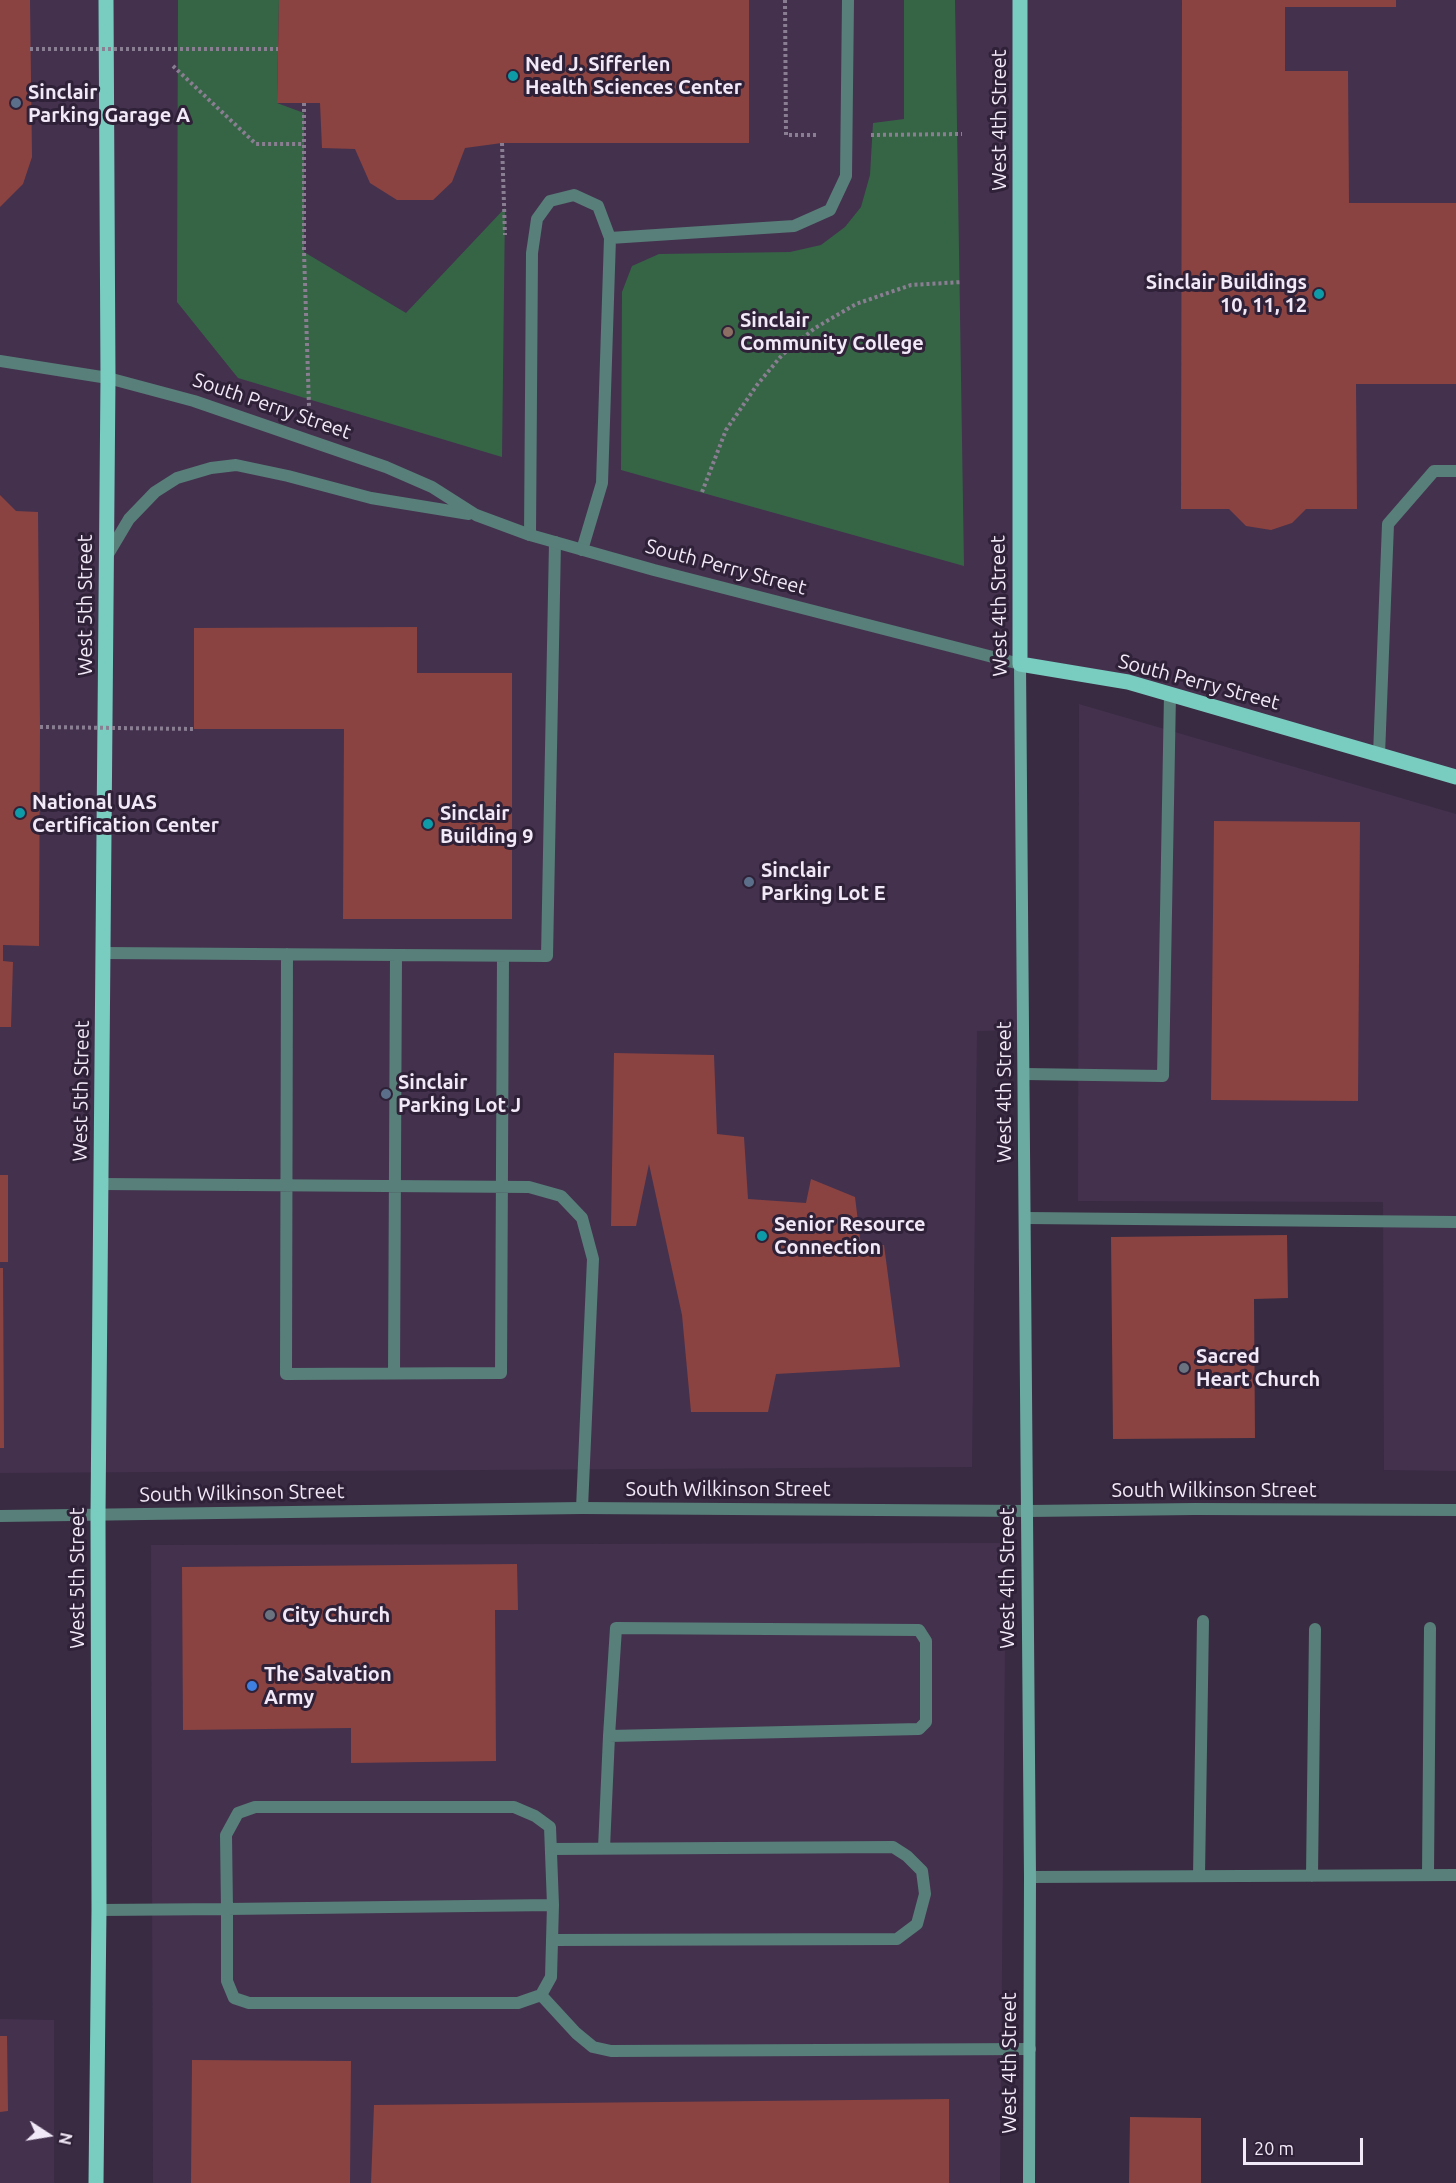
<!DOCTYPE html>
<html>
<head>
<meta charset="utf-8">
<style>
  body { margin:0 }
  #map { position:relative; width:1456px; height:2183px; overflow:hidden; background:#392b42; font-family:Ubuntu,sans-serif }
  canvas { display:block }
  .north { position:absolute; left:18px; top:2105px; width:60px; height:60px; -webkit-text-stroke:4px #2f2137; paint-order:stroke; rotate:102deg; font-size:16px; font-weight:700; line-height:24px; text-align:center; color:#f2e9f8 }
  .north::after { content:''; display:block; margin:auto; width:21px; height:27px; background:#f2e9f8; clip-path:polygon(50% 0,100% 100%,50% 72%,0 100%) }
  .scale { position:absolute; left:1243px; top:2138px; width:120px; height:27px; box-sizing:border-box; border:3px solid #f2e9f8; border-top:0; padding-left:8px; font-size:18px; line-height:21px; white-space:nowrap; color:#f2e9f8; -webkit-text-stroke:4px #2f2137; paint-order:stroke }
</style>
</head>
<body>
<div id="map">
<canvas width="1456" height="2183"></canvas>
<div class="north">N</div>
<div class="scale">20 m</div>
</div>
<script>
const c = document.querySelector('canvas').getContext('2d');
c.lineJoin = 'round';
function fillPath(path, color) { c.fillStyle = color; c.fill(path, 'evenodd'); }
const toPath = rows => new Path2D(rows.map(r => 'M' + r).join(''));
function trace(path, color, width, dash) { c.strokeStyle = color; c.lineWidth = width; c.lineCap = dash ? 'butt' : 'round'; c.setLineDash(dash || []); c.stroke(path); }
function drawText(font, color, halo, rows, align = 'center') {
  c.font = font + ' Ubuntu,sans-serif'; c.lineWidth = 6; c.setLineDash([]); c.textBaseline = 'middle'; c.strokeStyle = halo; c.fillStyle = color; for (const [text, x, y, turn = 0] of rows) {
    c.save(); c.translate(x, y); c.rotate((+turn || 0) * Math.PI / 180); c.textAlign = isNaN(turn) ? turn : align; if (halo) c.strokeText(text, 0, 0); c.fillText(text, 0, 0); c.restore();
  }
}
const built = toPath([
  [0,0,1456,0,1456,777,1128,682,1020,664,1024,1030,977,1031,972,1467,0,1473],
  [1079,704,1456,814,1456,1471,1384,1470,1383,1202,1078,1201],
  [1006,1543,1000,2183,153,2183,151,1545],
  [0,2019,54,2020,54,2183,0,2183]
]);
const green = toPath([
  [178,0,279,0,277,103,304,113,304,252,406,313,505,208,502,457,238,378,177,302],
  [904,0,955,0,964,566,621,470,622,292,632,266,659,254,790,252,821,245,845,227,861,207,870,175,873,123,904,119]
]);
const building = toPath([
  [0,0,30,0,32,157,23,184,0,207],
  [279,0,749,0,749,143,502,143,465,148,452,182,433,200,397,200,370,183,355,149,322,148,320,103,277,103],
  [1182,0,1396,0,1396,7,1285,7,1285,71,1348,71,1349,203,1456,203,1456,384,1356,384,1357,509,1306,509,1292,523,1271,530,1246,526,1229,509,1181,509],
  [0,495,16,511,38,512,40,727,39,946,3,945,3,961,13,962,11,1027,0,1027],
  [417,627,417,673,512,673,512,919,343,919,344,729,194,729,194,628],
  [1214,821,1360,822,1358,1101,1211,1100],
  [614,1053,714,1055,717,1134,744,1137,748,1199,806,1203,811,1179,855,1197,861,1246,884,1245,900,1367,776,1374,768,1412,691,1412,682,1315,649,1164,636,1226,611,1226],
  [0,1175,8,1175,8,1262,0,1262],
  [1287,1235,1288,1298,1254,1299,1255,1438,1113,1439,1111,1237],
  [0,1268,3,1268,4,1448,0,1448],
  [517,1564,518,1610,495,1610,496,1761,351,1763,351,1728,183,1730,182,1567],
  [0,2036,7,2036,8,2111,0,2112],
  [192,2060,351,2061,350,2183,191,2183],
  [949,2099,949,2183,371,2183,374,2105],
  [1130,2117,1201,2118,1201,2183,1129,2183]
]);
const path = toPath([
  [785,0,786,135,819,135],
  [173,66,256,144,304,144],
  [304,103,304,252,309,406],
  [871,135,962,134],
  [502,143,505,235],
  [702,492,726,430,757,385,782,355,815,328,856,304,911,285,962,282]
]);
const service = toPath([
  [530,535,532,253,537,219,550,201,574,195,598,206,610,238],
  [582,550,602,483,610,238,794,226,830,210,846,176,848,0],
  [1379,755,1388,524,1434,471,1456,471],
  [104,953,547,956,555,542],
  [287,954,286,1374,501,1373,503,956],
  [1025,1074,1163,1076,1170,694],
  [101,1184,529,1187,561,1196,582,1218,593,1259,582,1508],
  [1026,1218,1456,1222],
  [394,1373,396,955],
  [604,1848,609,1736,616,1628,919,1630,926,1641,926,1722,919,1729,609,1736],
  [551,1849,893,1847,907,1856,922,1871,925,1894,917,1924,897,1939,552,1940],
  [1428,1875,1430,1628],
  [1199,1876,1203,1621],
  [1312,1876,1315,1629],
  [1030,1877,1456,1875],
  [99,1910,227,1909,553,1905,550,1827,535,1816,514,1807,255,1807,238,1813,226,1835,227,1909,227,1981,234,1998,249,2003,518,2003,541,1995,551,1977,553,1905],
  [541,1995,576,2033,593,2047,611,2051,1030,2049]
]);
const tertiary = toPath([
  [0,361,108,378,194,401,386,467,432,487,476,515,530,535,654,570,1020,664],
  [107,556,129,519,155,492,177,478,211,468,236,465,288,476,371,498,469,514],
  [0,1516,582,1508,1028,1511,1195,1509,1456,1510]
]);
const secondary = toPath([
  [1020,664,1030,1877,1029,2183]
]);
const primary = toPath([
  [1020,0,1020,664,1128,682,1456,777],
  [96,2183,99,1910,98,1514,108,378,106,0]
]);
const pathBridge = toPath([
  [30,49,278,49],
  [40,727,194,729]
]);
const markers = [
  [513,76,6,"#0f9aa8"],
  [16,103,6,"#5c6f8a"],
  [1319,294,6,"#0f9aa8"],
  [728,332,6,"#8d6e63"],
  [20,813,6,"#0f9aa8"],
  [428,824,6,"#0f9aa8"],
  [749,882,6,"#5c6f8a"],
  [386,1094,6,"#5c6f8a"],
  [762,1236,6,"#0f9aa8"],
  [1184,1368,6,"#6b7280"],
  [270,1615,6,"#6b7280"],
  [252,1686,6,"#3f7fe0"]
];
const poiNames = [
  ["Ned J. Sifferlen",525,64],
  ["Health Sciences Center",525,87],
  ["Sinclair",28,92],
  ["Parking Garage A",28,115],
  ["Sinclair Buildings",1307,282,"right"],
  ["10, 11, 12",1307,305,"right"],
  ["Sinclair",740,320],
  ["Community College",740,343],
  ["National UAS",32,802],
  ["Certification Center",32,825],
  ["Sinclair",440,813],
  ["Building 9",440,836],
  ["Sinclair",761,870],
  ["Parking Lot E",761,893],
  ["Sinclair",398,1082],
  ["Parking Lot J",398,1105],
  ["Senior Resource",774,1224],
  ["Connection",774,1247],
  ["Sacred",1196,1356],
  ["Heart Church",1196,1379],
  ["City Church",282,1615],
  ["The Salvation",264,1674],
  ["Army",264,1697]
];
const streetNames = [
  ["West 4th Street",999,120,-90],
  ["South Perry Street",272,406,19],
  ["South Perry Street",726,567,15],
  ["West 5th Street",85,605,-90],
  ["West 4th Street",999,606,-91],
  ["South Perry Street",1199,682,15],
  ["West 5th Street",81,1091,-89],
  ["West 4th Street",1004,1092,-90],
  ["South Wilkinson Street",728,1489],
  ["South Wilkinson Street",1214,1490],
  ["South Wilkinson Street",242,1493,-1],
  ["West 5th Street",77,1578,-90],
  ["West 4th Street",1007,1578,-90],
  ["West 4th Street",1009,2063,-90]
];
fillPath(built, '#44314e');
fillPath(green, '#366546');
fillPath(building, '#8a4340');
trace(path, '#8a7e92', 4, [3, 3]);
trace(service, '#587f79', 12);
trace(tertiary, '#587f79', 12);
trace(secondary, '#6baaa1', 12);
trace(primary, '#79ccc0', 15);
trace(pathBridge, '#8a7e92', 4, [3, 3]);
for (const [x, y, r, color] of markers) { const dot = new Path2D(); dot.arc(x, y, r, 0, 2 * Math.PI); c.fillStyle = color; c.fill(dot); trace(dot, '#2f2137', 2); }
drawText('bold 20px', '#f2e9f8', '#2f2137', poiNames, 'left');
drawText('20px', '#f2e9f8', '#2f2137', streetNames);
</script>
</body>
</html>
